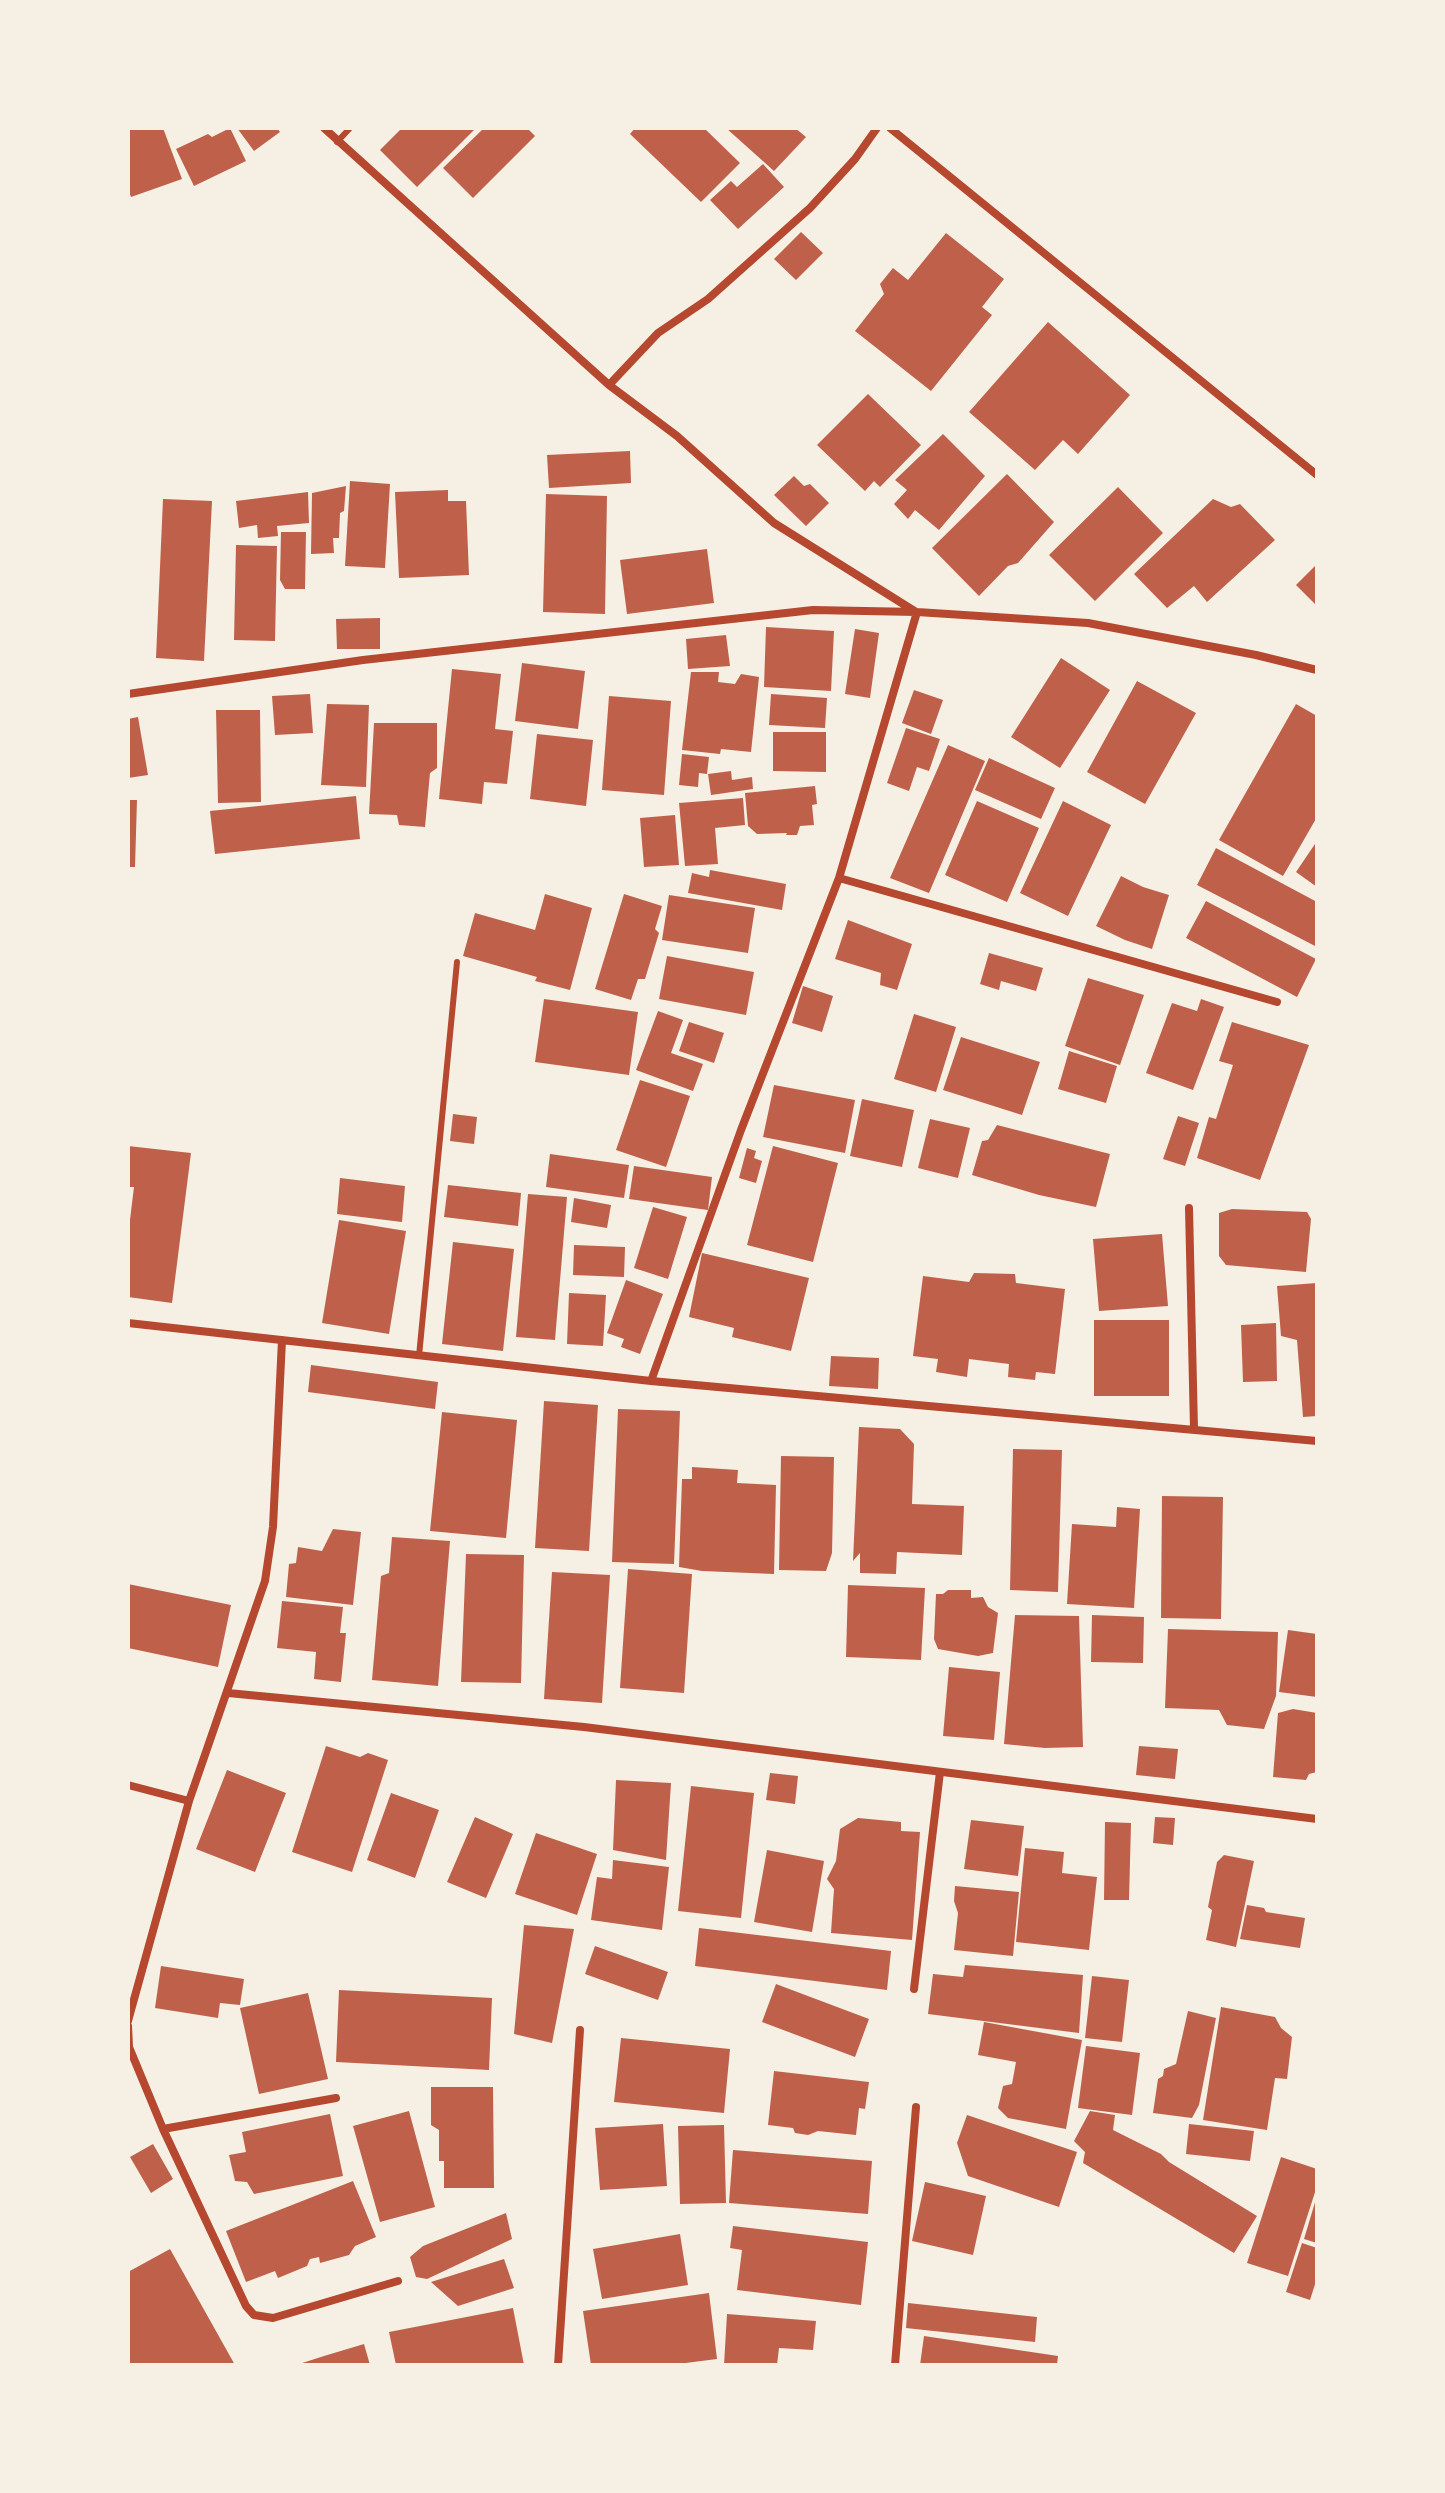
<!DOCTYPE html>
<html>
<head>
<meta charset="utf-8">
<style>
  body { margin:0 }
  #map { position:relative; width:1445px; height:2493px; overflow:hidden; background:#f6efe4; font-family:"DM Sans",sans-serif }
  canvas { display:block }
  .frame { position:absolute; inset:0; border:130px solid #f6efe4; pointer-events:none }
</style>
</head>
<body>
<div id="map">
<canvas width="1445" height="2493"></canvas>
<div class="frame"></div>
</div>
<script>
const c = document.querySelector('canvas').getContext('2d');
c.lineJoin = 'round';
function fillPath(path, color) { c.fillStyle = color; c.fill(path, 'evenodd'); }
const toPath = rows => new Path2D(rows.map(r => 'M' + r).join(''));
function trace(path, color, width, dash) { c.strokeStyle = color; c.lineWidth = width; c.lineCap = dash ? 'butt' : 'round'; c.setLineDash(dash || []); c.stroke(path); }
const building = toPath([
  [128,128,163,128,182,179,131,197,128,189],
  [230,128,246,161,194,186,176,149,208,134,212,137],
  [237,128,277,128,280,132,254,151],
  [402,128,476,128,417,187,380,150],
  [484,128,527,128,535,136,473,198,443,168],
  [635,128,704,128,740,163,701,202,630,134],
  [726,128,795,128,806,137,774,171],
  [763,164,784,187,738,229,710,200,731,181,737,187],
  [801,232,823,253,796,280,774,259],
  [946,233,1004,279,982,307,992,315,931,391,855,331,884,294,880,284,893,268,908,280],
  [1048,322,1130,395,1078,454,1063,440,1035,470,969,412],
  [868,394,921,445,880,487,874,481,865,491,817,445],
  [943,434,985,476,939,530,915,510,908,519,894,504,907,490,895,480],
  [630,451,631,483,549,488,547,455],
  [1007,474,1054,522,1018,563,1008,566,979,596,932,548],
  [794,476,804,486,810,484,829,503,806,526,774,495],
  [350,481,390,484,385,568,345,566],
  [346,486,344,511,340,513,339,538,333,538,334,553,311,554,312,493],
  [1118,487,1163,533,1095,601,1049,555],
  [448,490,448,501,466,501,469,575,399,578,395,492],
  [308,492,309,523,277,526,278,536,258,538,257,525,239,528,236,501],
  [546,494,607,496,605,614,543,612],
  [163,499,212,501,204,661,156,658],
  [1213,499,1231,507,1240,504,1275,540,1207,602,1194,586,1167,608,1134,574],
  [281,532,306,532,305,589,285,589,280,580],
  [236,545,277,546,275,641,234,640],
  [707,549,714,603,627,614,620,560],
  [1317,564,1317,601,1315,604,1296,585],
  [380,618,380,649,337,649,336,619],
  [766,627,834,631,831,691,764,687],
  [855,629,879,633,870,698,845,694],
  [726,635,730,666,688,669,686,639],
  [1061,658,1110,690,1060,768,1011,737],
  [522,663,585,671,578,729,515,721],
  [452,669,501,674,495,729,513,731,507,784,484,782,482,804,439,799],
  [691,672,719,672,718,682,735,684,741,674,759,677,751,752,721,749,720,754,682,750],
  [1137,681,1196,713,1145,804,1087,772],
  [914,690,943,700,931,734,902,723],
  [310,694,313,733,275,735,272,696],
  [771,694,827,698,825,728,769,725],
  [609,696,671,701,664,795,602,790],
  [327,704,369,705,366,787,321,785],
  [1296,704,1317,716,1317,817,1283,876,1219,840],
  [216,710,260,710,261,802,218,803],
  [138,717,148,775,128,778,128,719],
  [374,723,437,723,437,768,430,773,425,827,399,825,397,815,369,814],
  [906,728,940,739,929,771,917,767,909,791,887,783],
  [773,732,826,732,826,772,773,771],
  [537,734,593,740,586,806,530,799],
  [948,745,985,761,929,893,890,878],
  [682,754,709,757,707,774,699,773,698,787,679,785],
  [989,758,1055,788,1041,819,975,790],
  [731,771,732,780,752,777,753,789,711,795,708,774],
  [815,786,817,804,812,805,814,825,800,826,797,835,786,835,787,833,757,834,748,826,745,793],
  [356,796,360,839,215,854,210,811],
  [743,798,745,825,715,828,718,864,685,866,679,803],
  [128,800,137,800,135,867,128,867],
  [977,801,1039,828,1007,902,945,875],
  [1063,801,1111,825,1068,916,1020,893],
  [675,815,679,865,644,867,640,818],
  [1317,841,1317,887,1296,872],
  [1216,848,1317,902,1317,947,1197,885],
  [710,870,786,884,782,910,688,893,692,873,709,877],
  [1121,876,1143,887,1169,895,1152,949,1125,940,1096,926],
  [545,894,592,908,570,990,535,981,537,977,463,956,475,913,535,930],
  [624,894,662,906,655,929,659,933,645,979,638,979,631,1000,595,989],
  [669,895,755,908,748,953,662,940],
  [1206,901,1316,959,1297,997,1186,938],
  [848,920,912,944,897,990,880,985,881,973,835,959],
  [989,953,1043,968,1036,991,1001,981,999,990,980,984],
  [667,956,754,972,746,1015,659,999],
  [1088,978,1144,995,1120,1065,1065,1046],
  [803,986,833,996,822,1032,792,1023],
  [544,999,638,1012,629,1075,535,1062],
  [1201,999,1224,1007,1193,1090,1146,1073,1172,1003,1197,1011],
  [658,1011,683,1020,671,1053,703,1064,693,1091,636,1070],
  [914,1014,956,1027,936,1092,894,1079],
  [689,1022,724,1033,714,1063,679,1051],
  [1232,1022,1309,1045,1260,1180,1197,1158,1209,1117,1216,1119,1233,1065,1219,1061],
  [961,1037,1040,1062,1022,1115,943,1090],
  [1069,1051,1117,1066,1106,1103,1058,1089],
  [640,1080,690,1096,666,1167,616,1150],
  [774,1085,855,1100,845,1153,763,1137],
  [862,1099,914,1110,902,1167,850,1156],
  [453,1114,477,1117,474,1144,450,1141],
  [1178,1116,1199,1123,1185,1166,1163,1159],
  [930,1119,970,1128,958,1178,918,1168],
  [997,1125,1110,1154,1096,1207,1039,1195,972,1175,982,1141,988,1140],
  [128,1146,191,1153,172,1303,128,1297,128,1236,134,1187,128,1187],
  [773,1146,838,1163,813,1262,747,1245],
  [747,1148,756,1151,754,1158,762,1161,756,1183,739,1178],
  [550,1154,629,1165,624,1198,546,1187],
  [634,1166,712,1177,708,1210,629,1199],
  [340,1178,405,1186,402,1222,337,1214],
  [448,1185,521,1193,518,1226,444,1217],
  [528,1194,567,1197,555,1340,516,1337],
  [574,1198,611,1205,607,1228,571,1222],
  [653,1207,687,1217,668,1279,634,1268],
  [1232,1209,1307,1212,1311,1219,1306,1272,1226,1265,1219,1256,1219,1213],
  [339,1220,406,1231,389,1334,322,1323],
  [1162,1234,1168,1306,1099,1311,1093,1239],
  [453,1242,514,1249,503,1351,442,1344],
  [574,1245,625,1247,624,1277,573,1275],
  [702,1253,809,1278,791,1351,732,1337,734,1328,689,1317],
  [974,1273,1015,1274,1016,1283,1065,1289,1055,1374,1036,1372,1035,1380,1008,1377,1009,1364,969,1359,967,1377,936,1372,938,1359,913,1356,923,1276,969,1282],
  [626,1280,663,1294,640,1354,621,1347,624,1339,607,1333],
  [1317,1283,1317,1416,1303,1417,1297,1340,1281,1336,1277,1286],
  [569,1293,606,1295,603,1346,567,1344],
  [1094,1320,1169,1320,1169,1396,1094,1396],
  [1276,1323,1277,1381,1243,1382,1241,1325],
  [831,1356,879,1358,878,1389,829,1386],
  [311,1365,438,1382,435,1409,308,1392],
  [544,1401,598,1405,589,1551,535,1548],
  [618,1409,680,1411,674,1564,612,1562],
  [442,1412,517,1420,506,1538,430,1531],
  [859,1427,900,1429,914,1444,912,1504,964,1506,962,1555,897,1552,896,1574,860,1573,860,1553,853,1561],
  [1013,1449,1062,1450,1058,1592,1010,1590],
  [781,1456,834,1457,832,1553,826,1571,779,1570],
  [692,1467,738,1470,737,1483,776,1485,774,1574,702,1571,679,1567,682,1479,692,1479],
  [1162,1496,1223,1497,1221,1619,1161,1618],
  [1117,1507,1140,1509,1134,1608,1067,1604,1072,1524,1116,1527],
  [333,1529,361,1532,353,1605,286,1597,289,1564,296,1563,298,1547,322,1551],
  [392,1537,450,1541,438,1686,372,1680,381,1576,389,1573],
  [466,1554,524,1555,521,1683,461,1682],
  [628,1569,692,1574,684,1693,620,1688],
  [552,1572,610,1575,602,1703,544,1699],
  [128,1584,231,1605,218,1667,128,1648],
  [848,1585,925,1588,921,1660,846,1657],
  [948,1590,971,1590,971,1598,983,1597,988,1607,998,1613,993,1653,978,1656,938,1649,934,1639,936,1594,943,1594],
  [282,1601,343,1607,340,1633,346,1633,341,1682,314,1679,316,1652,277,1648],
  [1015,1615,1079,1616,1083,1747,1045,1748,1004,1744],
  [1092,1615,1144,1617,1143,1663,1091,1662],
  [1168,1629,1278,1632,1276,1696,1264,1729,1227,1725,1219,1710,1165,1708],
  [1288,1630,1317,1634,1317,1697,1279,1692],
  [949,1667,1000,1672,994,1740,943,1736],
  [1293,1709,1317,1713,1317,1772,1309,1774,1306,1780,1273,1777,1278,1713],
  [326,1746,360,1757,368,1753,388,1760,352,1872,292,1852],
  [1139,1746,1178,1749,1175,1779,1136,1775],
  [227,1770,286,1793,255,1872,196,1849],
  [770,1773,798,1776,795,1804,766,1800],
  [616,1780,671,1783,666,1860,613,1850],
  [691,1786,754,1793,741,1918,678,1911],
  [391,1793,439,1810,415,1878,367,1860],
  [475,1817,513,1834,486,1898,447,1882],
  [1155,1817,1175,1818,1173,1845,1153,1843],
  [858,1818,901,1822,901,1831,920,1832,912,1940,831,1933,834,1889,827,1879,836,1861,840,1829],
  [971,1820,1024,1826,1018,1876,964,1869],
  [1105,1822,1131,1823,1129,1900,1104,1900],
  [536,1833,597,1854,577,1915,515,1894],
  [1025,1848,1064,1852,1062,1873,1097,1877,1089,1950,1016,1942],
  [767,1850,824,1861,812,1932,754,1922],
  [1224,1855,1254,1861,1236,1947,1206,1940,1212,1910,1208,1907,1217,1862],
  [613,1860,669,1867,662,1930,591,1920,597,1877,612,1879],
  [955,1886,1019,1892,1013,1956,954,1950,958,1913,954,1901],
  [1247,1905,1264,1908,1266,1912,1305,1918,1300,1948,1240,1939],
  [524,1925,574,1929,552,2043,514,2034],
  [699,1928,891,1951,887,1990,695,1966],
  [595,1946,668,1972,658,2000,585,1974],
  [965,1965,1083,1975,1079,2033,928,2014,933,1974,963,1977],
  [161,1966,244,1979,240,2005,220,2003,218,2018,155,2008],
  [1092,1976,1129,1980,1122,2042,1085,2038],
  [776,1984,869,2019,855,2057,762,2022],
  [339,1990,492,1998,489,2070,336,2062],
  [308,1993,328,2079,259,2094,240,2008],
  [1221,2007,1275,2017,1281,2028,1292,2037,1287,2079,1275,2078,1267,2130,1203,2120],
  [1188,2011,1216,2018,1199,2105,1192,2118,1153,2113,1158,2079,1163,2076,1164,2069,1176,2064],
  [984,2022,1082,2040,1066,2129,1008,2118,998,2108,1003,2086,1012,2084,1016,2062,978,2055],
  [621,2038,730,2049,724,2113,614,2102],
  [1086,2046,1140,2053,1132,2115,1078,2108],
  [774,2071,869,2082,865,2109,859,2108,856,2135,818,2131,808,2135,795,2133,793,2128,768,2125],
  [431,2087,493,2087,494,2188,444,2188,444,2161,439,2161,439,2130,431,2125],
  [409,2111,435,2207,380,2222,353,2126],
  [1090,2111,1115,2115,1113,2130,1161,2154,1169,2162,1257,2216,1234,2253,1083,2163,1085,2152,1074,2141],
  [330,2114,343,2176,254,2194,247,2182,235,2181,229,2155,246,2152,242,2132],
  [967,2115,1077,2152,1059,2207,968,2176,957,2143],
  [663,2124,667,2186,600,2190,595,2128],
  [1189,2124,1254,2131,1250,2161,1186,2154],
  [724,2125,726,2203,680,2204,678,2126],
  [153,2144,173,2179,151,2193,130,2157],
  [733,2150,872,2161,868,2214,729,2203],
  [1281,2157,1317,2169,1317,2186,1288,2276,1247,2263],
  [353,2181,376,2237,355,2246,349,2255,320,2263,319,2257,310,2259,307,2266,278,2278,275,2271,246,2282,226,2231],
  [925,2182,986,2196,973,2255,912,2241],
  [1316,2199,1317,2199,1317,2243,1304,2239],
  [506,2213,512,2239,427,2279,416,2277,410,2257,423,2246],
  [733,2226,868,2242,861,2305,737,2290,742,2250,730,2248],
  [680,2234,688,2285,602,2299,593,2249],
  [1302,2243,1317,2248,1317,2278,1310,2300,1286,2292],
  [170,2249,235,2365,128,2365,128,2272],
  [504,2259,514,2288,458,2306,431,2282],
  [709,2293,717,2359,670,2365,591,2365,583,2311],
  [908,2303,1037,2317,1035,2342,906,2328],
  [513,2308,524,2365,396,2365,389,2332],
  [727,2314,816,2321,813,2350,779,2348,777,2365,724,2365],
  [924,2336,1058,2356,1057,2365,920,2365],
  [364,2344,370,2365,296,2365,324,2356]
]);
const service = toPath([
  [337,142,350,128],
  [419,1356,457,962]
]);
const minor = toPath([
  [324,128,609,385,677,436,774,523,916,612],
  [890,128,1317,475],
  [609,385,658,333,708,299,810,208,855,159,877,128],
  [128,694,363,660,813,610,917,612,1088,623,1256,655,1317,670],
  [839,878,1277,1002],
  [1189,1208,1194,1429],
  [128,1323,651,1381,1317,1441],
  [651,1381,741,1130,839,878,917,612],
  [228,1693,584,1727,1317,1819],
  [128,1785,189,1801],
  [914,1989,940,1772],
  [128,2021,189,1801,265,1581,273,1527,282,1340],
  [128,2026,129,2047,163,2129,246,2306,254,2315,273,2318,398,2281],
  [163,2129,336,2098],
  [558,2365,580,2030],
  [895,2365,916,2107]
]);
fillPath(building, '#bf614a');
trace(service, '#b5482f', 6);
trace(minor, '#b5482f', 8);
</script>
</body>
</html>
